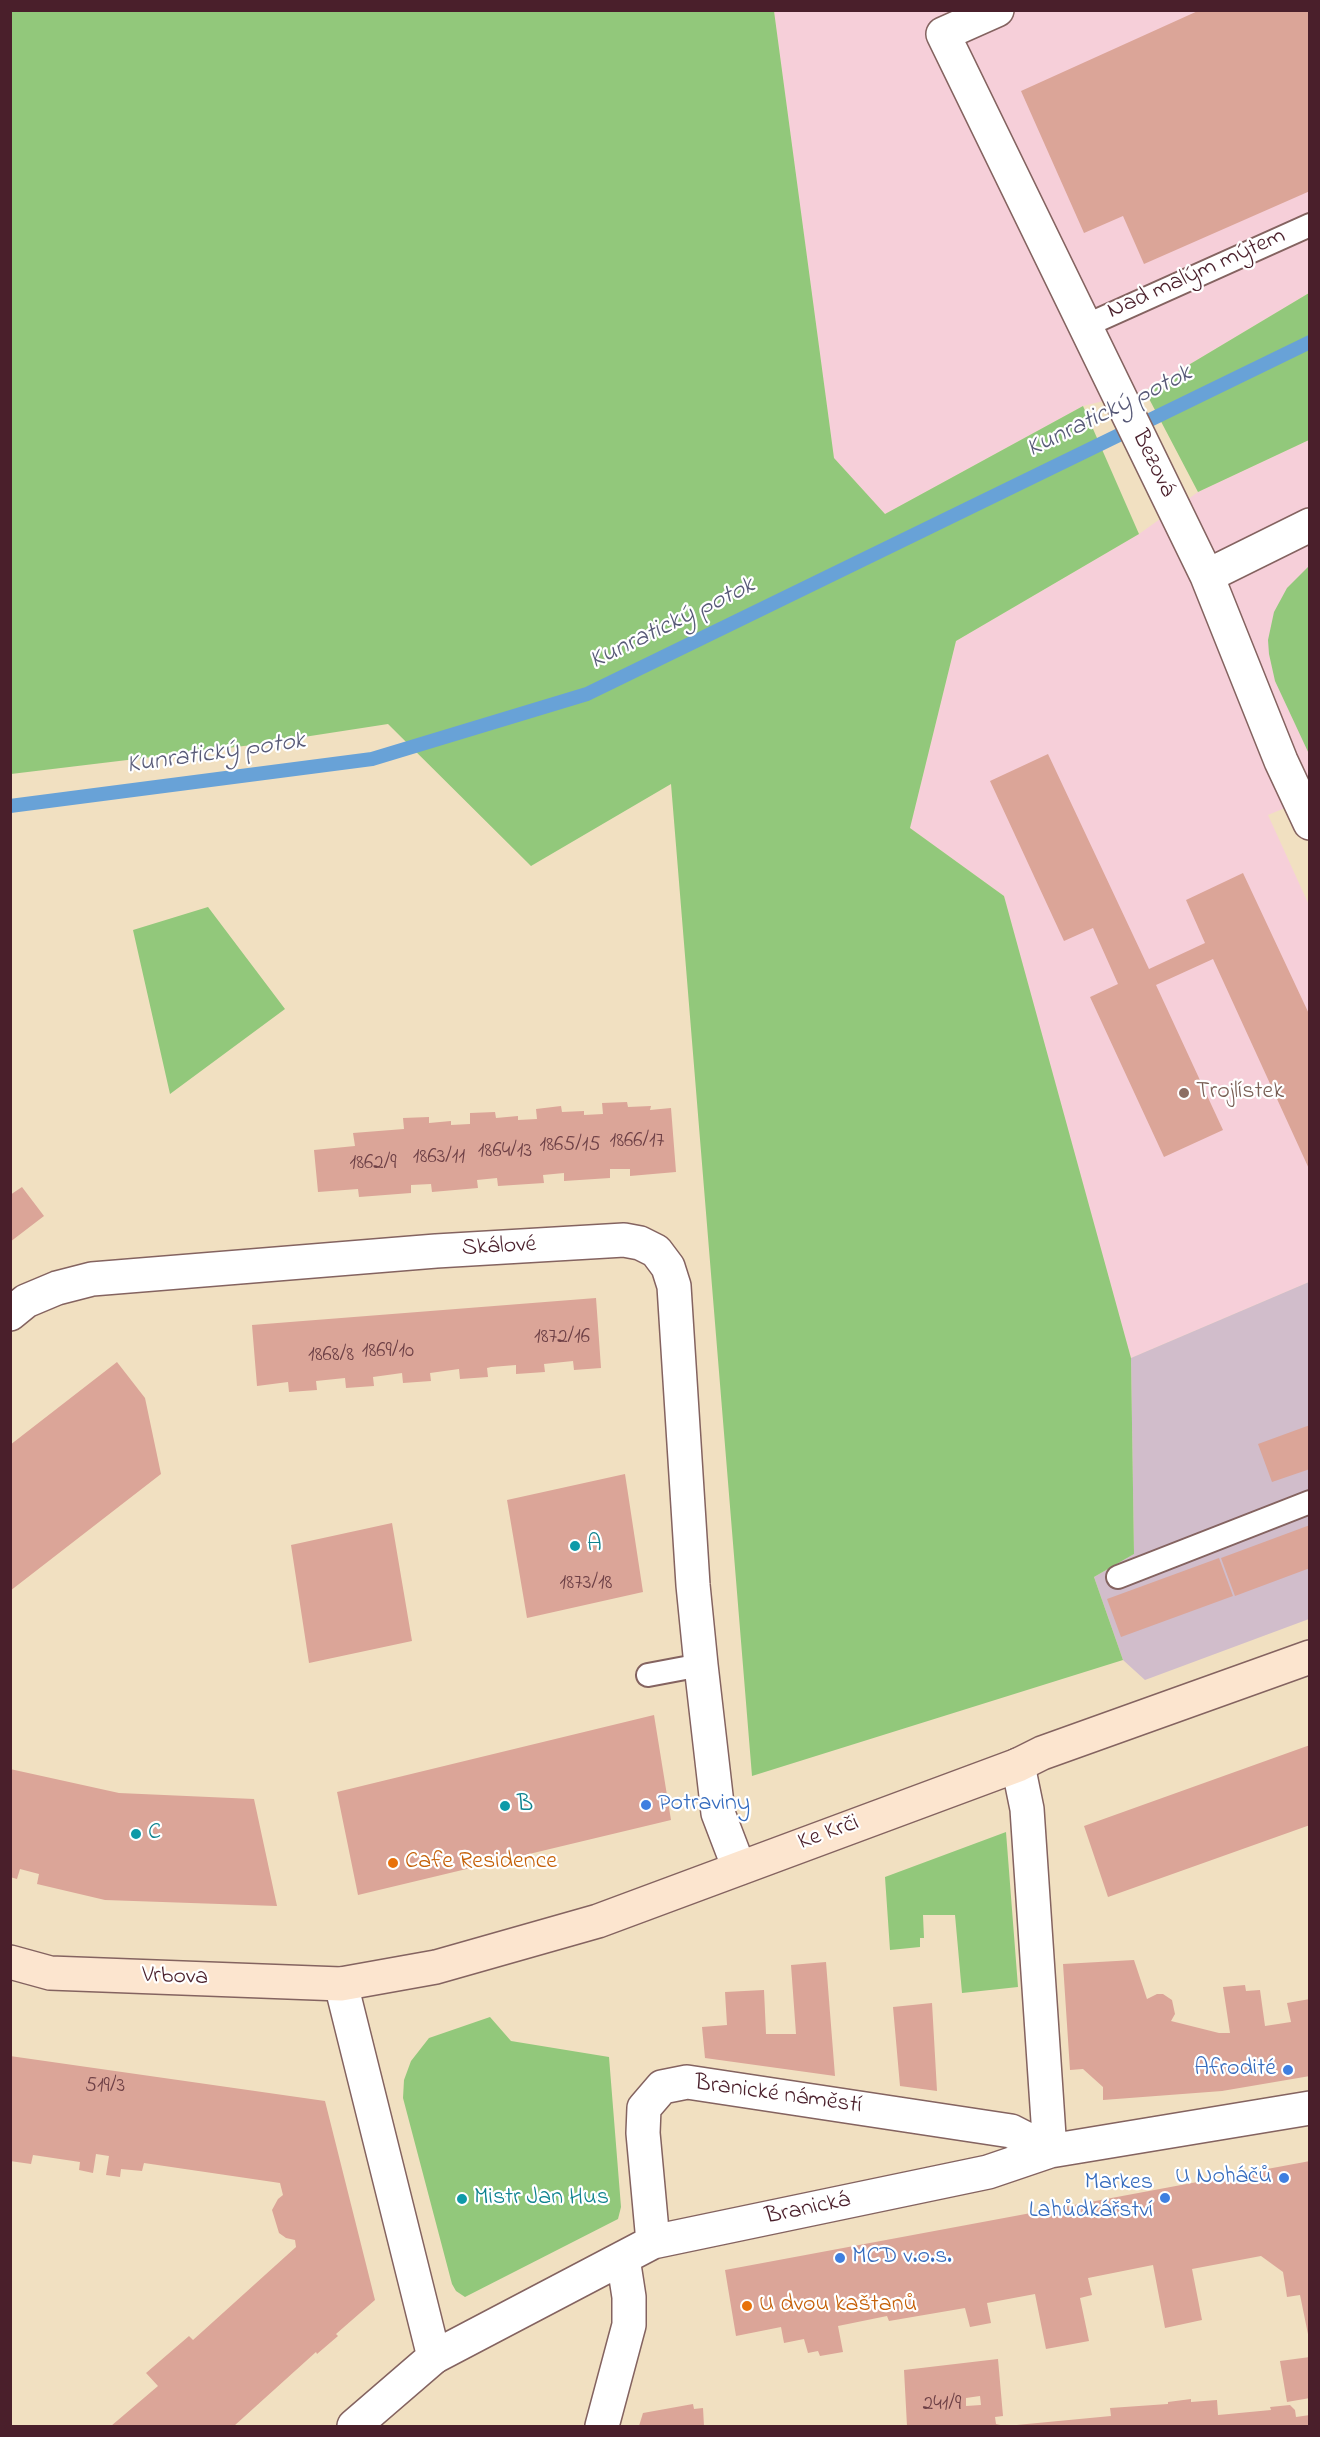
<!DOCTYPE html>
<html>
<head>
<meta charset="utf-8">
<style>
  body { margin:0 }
  #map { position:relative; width:1320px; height:2437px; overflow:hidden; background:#f1e0c1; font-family:"Indie Flower",sans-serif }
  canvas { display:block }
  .frame { position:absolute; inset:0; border:12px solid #4a1f2b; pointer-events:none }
</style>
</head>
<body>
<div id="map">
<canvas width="1320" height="2437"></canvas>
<div class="frame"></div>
</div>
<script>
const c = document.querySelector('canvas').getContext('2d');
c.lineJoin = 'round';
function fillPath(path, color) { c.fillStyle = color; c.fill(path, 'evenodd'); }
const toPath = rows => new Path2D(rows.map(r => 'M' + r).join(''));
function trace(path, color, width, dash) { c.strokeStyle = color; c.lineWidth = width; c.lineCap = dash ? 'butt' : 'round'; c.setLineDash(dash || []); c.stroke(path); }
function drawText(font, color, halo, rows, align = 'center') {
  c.font = font + ' "Indie Flower",sans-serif'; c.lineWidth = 4.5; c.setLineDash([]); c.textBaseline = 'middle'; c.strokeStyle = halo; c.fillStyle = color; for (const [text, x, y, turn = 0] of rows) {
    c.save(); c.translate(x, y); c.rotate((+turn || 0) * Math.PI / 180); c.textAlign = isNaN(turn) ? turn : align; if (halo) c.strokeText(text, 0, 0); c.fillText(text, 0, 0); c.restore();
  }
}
const built = toPath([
  [774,11,1309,11,1309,293,1145,391,1083,406,885,514,834,458],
  [1309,440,1309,798,1268,815,1309,905,1309,1282,1131,1358,1004,896,910,828,956,641,1139,534,1198,492]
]);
const industrial = toPath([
  [1309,1282,1309,1619,1145,1680,1123,1660,1094,1577,1134,1554,1131,1358]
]);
const green = toPath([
  [10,11,774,11,834,458,885,514,1083,406,1139,534,956,641,910,828,1004,896,1131,1358,1134,1554,1094,1577,1123,1660,752,1776,671,784,531,866,388,724,252,745,11,774],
  [1309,293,1309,440,1198,492,1145,391],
  [1309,566,1309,754,1275,681,1269,654,1268,640,1274,612,1287,588],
  [208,907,285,1009,170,1094,133,930],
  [1006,1832,1018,1987,962,1993,955,1915,923,1915,924,1938,920,1938,920,1947,890,1950,885,1877],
  [490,2017,511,2041,609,2057,621,2207,618,2219,465,2297,456,2291,452,2284,403,2098,404,2080,411,2061,429,2038]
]);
const stream = toPath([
  [10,806,372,759,587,694,1310,342]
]);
const building = toPath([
  [1200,10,1310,10,1310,191,1144,264,1123,216,1084,233,1021,91],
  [1048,754,1149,969,1205,943,1186,900,1243,873,1310,1016,1310,1171,1213,959,1156,985,1223,1130,1164,1157,1090,997,1118,984,1093,928,1064,941,990,781],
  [627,1102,628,1107,651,1106,650,1110,671,1108,676,1172,630,1176,630,1169,610,1169,610,1178,564,1181,564,1173,543,1175,544,1183,498,1186,497,1178,477,1180,478,1188,432,1192,431,1184,411,1185,411,1193,359,1197,358,1189,318,1192,314,1150,355,1146,353,1133,404,1129,403,1118,429,1117,429,1123,451,1121,451,1125,470,1124,470,1113,495,1112,496,1118,518,1116,518,1120,537,1119,536,1109,561,1106,562,1112,584,1111,584,1115,603,1114,602,1103],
  [22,1187,44,1216,10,1242,10,1195],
  [596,1298,601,1368,574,1370,573,1361,544,1364,545,1372,516,1374,516,1365,491,1367,487,1368,488,1377,460,1379,459,1369,430,1373,431,1381,403,1383,402,1373,373,1377,374,1386,346,1388,345,1378,316,1381,317,1390,289,1392,288,1382,257,1386,252,1325],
  [117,1362,145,1398,161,1474,10,1591,10,1445],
  [1310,1425,1310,1469,1272,1482,1258,1444],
  [625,1474,643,1592,527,1618,507,1500],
  [392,1523,412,1641,309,1663,291,1545],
  [1310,1525,1310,1568,1235,1596,1221,1558],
  [1219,1558,1233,1596,1121,1637,1107,1599],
  [654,1715,671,1820,358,1895,337,1792],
  [1310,1745,1310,1825,1108,1897,1084,1826],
  [10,1769,119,1793,254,1799,277,1906,105,1900,37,1884,39,1874,20,1869,17,1879,10,1877],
  [1134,1960,1147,1999,1157,1994,1163,1994,1172,2000,1175,2014,1171,2021,1219,2033,1230,2033,1223,1987,1245,1985,1246,1991,1260,1990,1265,2026,1291,2022,1287,2003,1310,1999,1310,2076,1222,2091,1103,2100,1103,2087,1083,2069,1070,2070,1063,1964],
  [826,1962,835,2076,705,2058,702,2027,727,2025,725,1992,764,1990,766,2034,796,2034,791,1965],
  [932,2003,937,2091,900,2086,893,2007],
  [10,2056,325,2101,375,2300,336,2334,338,2336,317,2354,316,2352,234,2426,111,2426,158,2386,146,2373,189,2336,193,2340,296,2247,295,2240,286,2238,279,2233,272,2210,278,2199,283,2195,280,2183,144,2163,142,2171,121,2169,120,2177,106,2175,109,2156,96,2154,93,2173,79,2170,80,2162,33,2155,31,2164,10,2161],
  [1310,2161,1310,2344,1300,2295,1287,2297,1283,2272,1261,2256,1192,2269,1202,2320,1165,2328,1153,2265,1088,2278,1092,2295,1080,2298,1089,2341,1046,2349,1035,2294,987,2303,991,2323,970,2327,965,2308,889,2321,887,2316,838,2326,843,2352,820,2356,818,2351,808,2353,804,2339,784,2343,781,2327,736,2336,725,2270],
  [1310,2357,1310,2398,1287,2402,1280,2361],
  [998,2359,1003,2416,995,2417,996,2424,1005,2426,907,2426,904,2370],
  [980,2396,981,2405,966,2406,966,2398],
  [1191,2399,1191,2402,1217,2400,1218,2415,1271,2410,1270,2407,1290,2405,1295,2410,1296,2417,1310,2415,1310,2426,1006,2426,1111,2416,1110,2408,1168,2404,1168,2402],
  [693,2404,694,2409,703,2408,704,2426,639,2426,643,2413]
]);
const service = toPath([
  [1085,326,1310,225],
  [1118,1577,1310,1502],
  [648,1675,701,1665]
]);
const minor = toPath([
  [997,10,943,34,1207,576,1281,761,1310,823],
  [1207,576,1310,525],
  [10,1314,26,1301,57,1288,92,1279,436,1251,624,1240,640,1243,656,1251,668,1267,674,1286,693,1585,701,1665,718,1813,739,1868],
  [1018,1765,1027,1809,1050,2151],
  [653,2242,643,2133,644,2108,662,2087,687,2082,1011,2131,1050,2151],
  [434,2357,653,2242,988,2172,1050,2151,1310,2108],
  [602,2426,629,2325,629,2297,623,2258]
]);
const tertiary = toPath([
  [341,1984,434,2357,354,2426]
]);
const secondary = toPath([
  [10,1962,50,1973,341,1984,436,1967,598,1921,1018,1765,1042,1753,1310,1657]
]);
const markers = [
  [1184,1093,6,"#8d6e63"],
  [575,1546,6,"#0f9aa8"],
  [646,1805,6,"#3f7fe0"],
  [505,1806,6,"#0f9aa8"],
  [136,1834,6,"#0f9aa8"],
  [393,1863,6,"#e8710a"],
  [1288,2070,6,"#3f7fe0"],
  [1284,2178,6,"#3f7fe0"],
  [1165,2198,6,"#3f7fe0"],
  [462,2199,6,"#0f9aa8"],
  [840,2258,6,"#3f7fe0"],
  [747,2306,6,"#e8710a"]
];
const numberNames = [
  ["1866/17",637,1143],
  ["1865/15",570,1147],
  ["1864/13",505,1153],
  ["1863/11",439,1159],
  ["1862/9",373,1165],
  ["1872/16",562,1339],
  ["1869/10",388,1353],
  ["1868/8",331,1357],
  ["1873/18",586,1585],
  ["519/3",105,2088],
  ["241/9",942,2406]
];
const streetNames = [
  ["Nad malým mýtem",1197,275,-24],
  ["Bezová",1152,464,64],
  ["Skálové",499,1248,-3],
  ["Ke Krči",829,1834,-20],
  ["Vrbova",175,1978,2],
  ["Branické náměstí",778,2096,8],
  ["Branická",808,2210,-12]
];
const educationNames = [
  ["Trojlístek",1196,1093]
];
const cultureNames = [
  ["A",587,1546],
  ["B",517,1806],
  ["C",148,1834],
  ["Mistr Jan Hus",474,2199]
];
const shopNames = [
  ["Potraviny",658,1805,"left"],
  ["Afrodité",1276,2070],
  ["U Noháčů",1272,2178],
  ["Markes",1153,2184],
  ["Lahůdkářství",1153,2212],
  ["MCD v.o.s.",852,2258,"left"]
];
const foodNames = [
  ["Cafe Residence",405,1863],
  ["U dvou kaštanů",759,2306]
];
const waterNames = [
  ["Kunratický potok",1110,413,-26],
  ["Kunratický potok",673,625,-26],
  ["Kunratický potok",216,755,-8]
];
fillPath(built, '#f6cfd9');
fillPath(industrial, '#d1bdcb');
fillPath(green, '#92c87b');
trace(stream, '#68a2d7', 14);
fillPath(building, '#dba598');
trace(service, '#846360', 26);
trace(minor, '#846360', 36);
trace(tertiary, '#846360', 36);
trace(secondary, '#846360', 36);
trace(service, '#fff', 22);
trace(minor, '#fff', 33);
trace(tertiary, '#fff', 33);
trace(secondary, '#fce5cf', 33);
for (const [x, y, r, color] of markers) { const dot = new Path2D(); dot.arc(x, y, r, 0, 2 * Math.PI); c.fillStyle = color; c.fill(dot); trace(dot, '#fff', 2); }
drawText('21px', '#6e4046', null, numberNames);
drawText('24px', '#4a1f2b', '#fff', streetNames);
drawText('24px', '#785e54', '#fff', educationNames, 'left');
drawText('24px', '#0d838f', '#fff', cultureNames, 'left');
drawText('24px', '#366cbe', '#fff', shopNames, 'right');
drawText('24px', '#c56008', '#fff', foodNames, 'left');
drawText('italic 26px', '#585a78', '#fff', waterNames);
</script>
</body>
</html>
